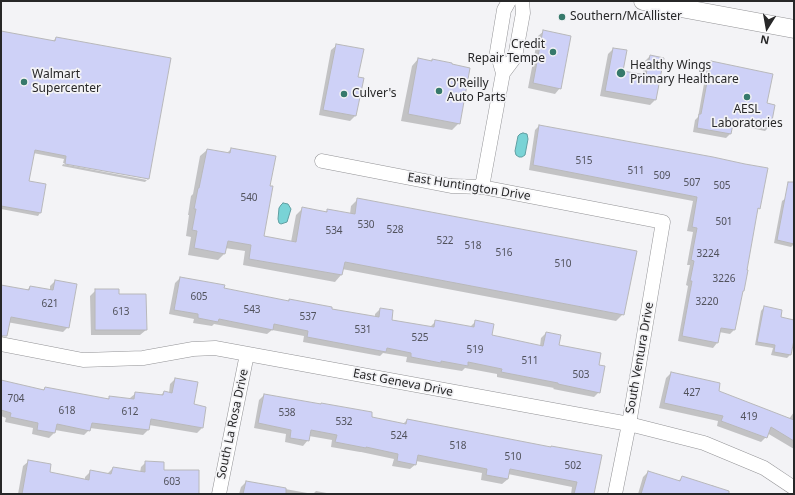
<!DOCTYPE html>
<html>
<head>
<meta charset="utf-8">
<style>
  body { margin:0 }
  #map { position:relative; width:795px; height:495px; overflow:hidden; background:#f3f3f6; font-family:"Noto Sans",sans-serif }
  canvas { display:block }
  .frame { position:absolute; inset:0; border:2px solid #272728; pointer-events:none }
  .north { position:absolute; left:747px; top:8px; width:40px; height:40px; -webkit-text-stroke:3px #f3f3f6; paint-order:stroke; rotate:191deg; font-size:11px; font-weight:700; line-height:16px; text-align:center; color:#272728 }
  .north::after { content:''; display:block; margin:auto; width:14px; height:18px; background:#272728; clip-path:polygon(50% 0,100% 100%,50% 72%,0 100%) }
</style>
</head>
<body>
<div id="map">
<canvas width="795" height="495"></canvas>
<div class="frame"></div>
<div class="north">N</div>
</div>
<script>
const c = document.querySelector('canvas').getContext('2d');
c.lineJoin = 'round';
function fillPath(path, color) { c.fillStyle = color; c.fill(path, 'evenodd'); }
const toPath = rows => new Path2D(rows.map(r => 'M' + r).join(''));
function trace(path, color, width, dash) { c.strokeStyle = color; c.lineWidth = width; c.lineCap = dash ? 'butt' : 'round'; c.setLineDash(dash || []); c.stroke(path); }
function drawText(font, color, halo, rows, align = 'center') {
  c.font = font + ' "Noto Sans",sans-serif'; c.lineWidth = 3.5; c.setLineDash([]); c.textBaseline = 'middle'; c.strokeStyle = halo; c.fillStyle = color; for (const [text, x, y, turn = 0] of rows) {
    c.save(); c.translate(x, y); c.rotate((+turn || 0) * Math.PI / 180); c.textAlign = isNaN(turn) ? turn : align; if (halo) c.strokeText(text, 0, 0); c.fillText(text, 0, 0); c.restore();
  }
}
const water = toPath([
  [523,133,527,134,528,139,525,155,522,157,519,157,516,155,515,151,518,136,520,134,523,133],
  [283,203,288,204,291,209,287,222,281,224,279,223,278,219,279,208,281,205,283,203]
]);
const shadow = toPath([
  [544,31,560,88,555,94,528,88,538,36],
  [1,32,53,41,56,38,148,179,147,180,147,178,63,163,64,159,33,153,28,182,40,213,38,216,1,209],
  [337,45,355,116,350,121,319,115,331,50],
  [613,49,622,72,642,76,645,61,650,56,655,100,650,105,600,96,608,54],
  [418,59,430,62,432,60,459,123,452,130,401,121,412,66],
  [711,62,766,104,774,105,770,126,765,131,732,124,731,133,726,138,693,132,695,120,698,117,707,67],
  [539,126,759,208,757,210,734,330,730,334,719,332,717,343,713,348,678,341,688,286,686,285,690,265,687,265,693,232,687,231,693,201,529,170,535,130],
  [231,149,269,186,263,236,291,242,296,215,303,208,325,212,328,210,350,214,351,206,358,199,623,314,616,321,342,269,341,275,335,282,243,265,245,251,225,248,224,254,218,260,188,255,191,237,186,236,189,215,188,215,191,196,193,194,200,156,207,150,227,153],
  [63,164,147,180,145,182,62,166],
  [786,198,794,199,794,244,791,247,774,243,782,201],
  [180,278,223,289,287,301,289,300,331,310,375,317,375,314,380,309,391,320,430,327,436,321,470,327,476,321,491,336,540,346,541,338,546,333,558,345,598,366,599,392,594,397,553,389,554,388,497,377,497,374,465,368,462,371,406,362,407,357,383,353,380,356,303,342,304,336,272,330,267,334,214,324,212,326,193,323,194,319,169,314,175,283],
  [55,281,68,327,63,332,1,321,1,286,26,291,30,287,50,290,50,286],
  [96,290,118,295,146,330,140,335,91,335,90,296],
  [764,307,779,318,794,321,794,335,790,355,787,358,771,355,773,348,755,345,761,311],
  [671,373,717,392,789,419,794,412,794,449,767,433,766,437,761,442,717,426,718,421,659,408,666,378],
  [175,379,193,405,205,407,202,428,197,433,149,425,148,430,143,435,90,428,89,430,84,435,55,430,54,433,49,438,32,434,33,428,5,422,6,418,1,416,1,382,43,390,45,388,107,400,110,397,130,400,130,398,136,393,160,396,164,392,169,393,170,384],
  [264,395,403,424,407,420,551,448,593,494,571,494,572,487,508,474,508,479,502,484,481,480,482,473,416,461,416,464,410,469,392,466,394,459,361,452,360,452,331,447,332,440,309,436,308,440,303,446,285,442,286,434,254,428,259,400],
  [29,461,48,473,85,480,85,477,91,471,108,474,108,473,113,468,140,473,141,467,146,462,163,471,198,494,18,494,23,466],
  [648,472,678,481,682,478,710,486,712,485,726,492,725,494,638,494,643,477],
  [246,482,313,494,239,494,241,487],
  [316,491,332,494,313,494]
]);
const building = toPath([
  [543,30,571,36,561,89,533,83,543,30],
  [1,31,55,41,56,37,171,58,149,179,65,164,66,156,35,150,29,181,46,184,41,213,1,206,1,31],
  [336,44,364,49,358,77,364,78,356,116,323,110,336,44],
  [613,48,627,50,623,71,646,75,650,55,664,58,656,100,605,91,613,48],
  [418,58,432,61,432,59,452,63,452,64,470,68,460,124,408,114,418,58],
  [711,61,773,74,767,103,775,105,771,126,734,119,731,134,697,128,699,114,701,114,711,61],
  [539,125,713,157,745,164,768,168,760,209,758,208,747,270,748,270,744,291,743,291,735,330,721,328,718,343,682,336,692,281,690,281,694,261,691,260,697,228,692,227,697,197,533,165,539,125],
  [231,148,276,156,270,186,273,186,264,236,296,242,302,207,327,212,327,209,355,214,357,198,637,251,624,315,345,262,342,275,249,259,251,245,228,241,225,254,194,248,197,231,192,230,196,209,194,209,198,188,199,188,207,149,230,153,231,148],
  [788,182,794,182,794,244,777,240,788,182],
  [180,277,225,285,224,288,289,301,289,299,332,307,332,309,379,317,380,308,393,310,392,320,434,327,435,320,474,327,475,320,494,324,492,335,543,346,546,332,561,335,559,345,601,353,599,365,605,366,600,393,558,384,558,383,501,372,502,369,468,362,468,366,441,361,441,363,411,357,411,353,387,348,386,352,307,337,308,331,274,324,273,330,219,319,218,322,198,318,198,314,174,310,180,277],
  [55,280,77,284,69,328,11,317,7,336,1,336,1,285,29,290,30,286,53,290,55,280],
  [95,289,119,289,119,294,146,294,147,330,95,330,95,289],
  [764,306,782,310,781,317,794,320,794,340,791,355,774,352,775,345,757,342,764,306],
  [671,372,720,383,719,391,794,420,794,441,771,427,767,438,721,421,723,416,664,403,671,372],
  [175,378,198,382,194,404,206,407,203,428,151,419,149,430,92,423,90,431,57,424,55,433,37,430,38,423,10,417,11,413,1,410,1,380,44,390,45,387,109,399,109,396,134,399,135,392,163,395,164,391,172,393,175,378],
  [264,394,321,404,321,403,372,412,372,417,406,424,407,419,551,447,551,446,602,455,594,494,574,494,577,482,510,469,508,479,486,475,487,469,418,455,416,465,397,461,398,454,366,447,366,448,335,442,337,435,311,430,309,441,290,438,291,430,258,423,264,394],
  [28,460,51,464,50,472,89,480,90,470,111,474,113,467,145,472,145,461,164,462,164,470,199,470,199,494,22,494,28,460],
  [648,471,680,481,682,476,729,491,729,494,641,494,648,471],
  [246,481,286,488,286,494,243,494,246,481]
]);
const minor = toPath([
  [503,73,497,52,504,10,509,1],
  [322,161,451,186,482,187,663,222,629,424,615,494],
  [482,187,503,73,515,57,523,13,522,1],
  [1,344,83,360,143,358,193,349,215,348,629,424,704,443,764,468,794,488],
  [219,494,247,354]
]);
const major = toPath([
  [643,1,794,29]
]);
const markers = [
  [562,17,4,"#36796b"],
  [553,52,4,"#36796b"],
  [621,73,5,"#36796b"],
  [24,82,4,"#36796b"],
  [439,91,4,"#36796b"],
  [344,94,4,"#36796b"],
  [747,97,4,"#36796b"]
];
const numberNames = [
  ["515",584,161],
  ["511",636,171],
  ["509",662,176],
  ["507",692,183],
  ["505",722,186],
  ["540",249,198],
  ["501",724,222],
  ["530",366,225],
  ["528",395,230],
  ["534",334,231],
  ["522",445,241],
  ["518",473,246],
  ["516",504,253],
  ["3224",708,254],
  ["510",563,264],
  ["3226",724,279],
  ["605",199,297],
  ["3220",707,302],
  ["621",50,304],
  ["543",252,310],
  ["613",121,312],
  ["537",308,317],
  ["531",363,330],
  ["525",420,338],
  ["519",475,350],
  ["511",530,361],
  ["503",581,375],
  ["427",692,393],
  ["704",16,399],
  ["618",67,411],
  ["612",130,412],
  ["538",287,413],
  ["419",749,417],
  ["532",344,422],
  ["524",399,436],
  ["518",458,446],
  ["510",513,457],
  ["502",573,466],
  ["603",172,482]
];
const poiNames = [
  ["Southern/McAllister",570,17],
  ["Credit",545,45,"right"],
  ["Repair Tempe",545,59,"right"],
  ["Healthy Wings",630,66],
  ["Primary Healthcare",630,80],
  ["Walmart",32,75],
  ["Supercenter",32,89],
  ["O'Reilly",447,84],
  ["Auto Parts",447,98],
  ["Culver's",352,94],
  ["AESL",747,110,"center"],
  ["Laboratories",747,124,"center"]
];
const streetNames = [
  ["East Huntington Drive",469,187,9],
  ["South Ventura Drive",640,358,-80],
  ["East Geneva Drive",403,383,11],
  ["South La Rosa Drive",233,424,-78]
];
fillPath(water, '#79d3d6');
trace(water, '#609fa2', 1);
fillPath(shadow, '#0003');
fillPath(building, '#ced1f7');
trace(building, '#b8b8ba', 1);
trace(minor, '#939396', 15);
trace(major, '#939396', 19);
trace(minor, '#fff', 14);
trace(major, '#fff', 18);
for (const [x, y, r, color] of markers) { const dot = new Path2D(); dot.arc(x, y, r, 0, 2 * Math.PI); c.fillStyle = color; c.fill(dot); trace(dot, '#f3f3f6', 1.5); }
drawText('10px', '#51525c', null, numberNames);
drawText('12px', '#272728', '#f3f3f6', poiNames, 'left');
drawText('12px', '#272728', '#f3f3f6', streetNames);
</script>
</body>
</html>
